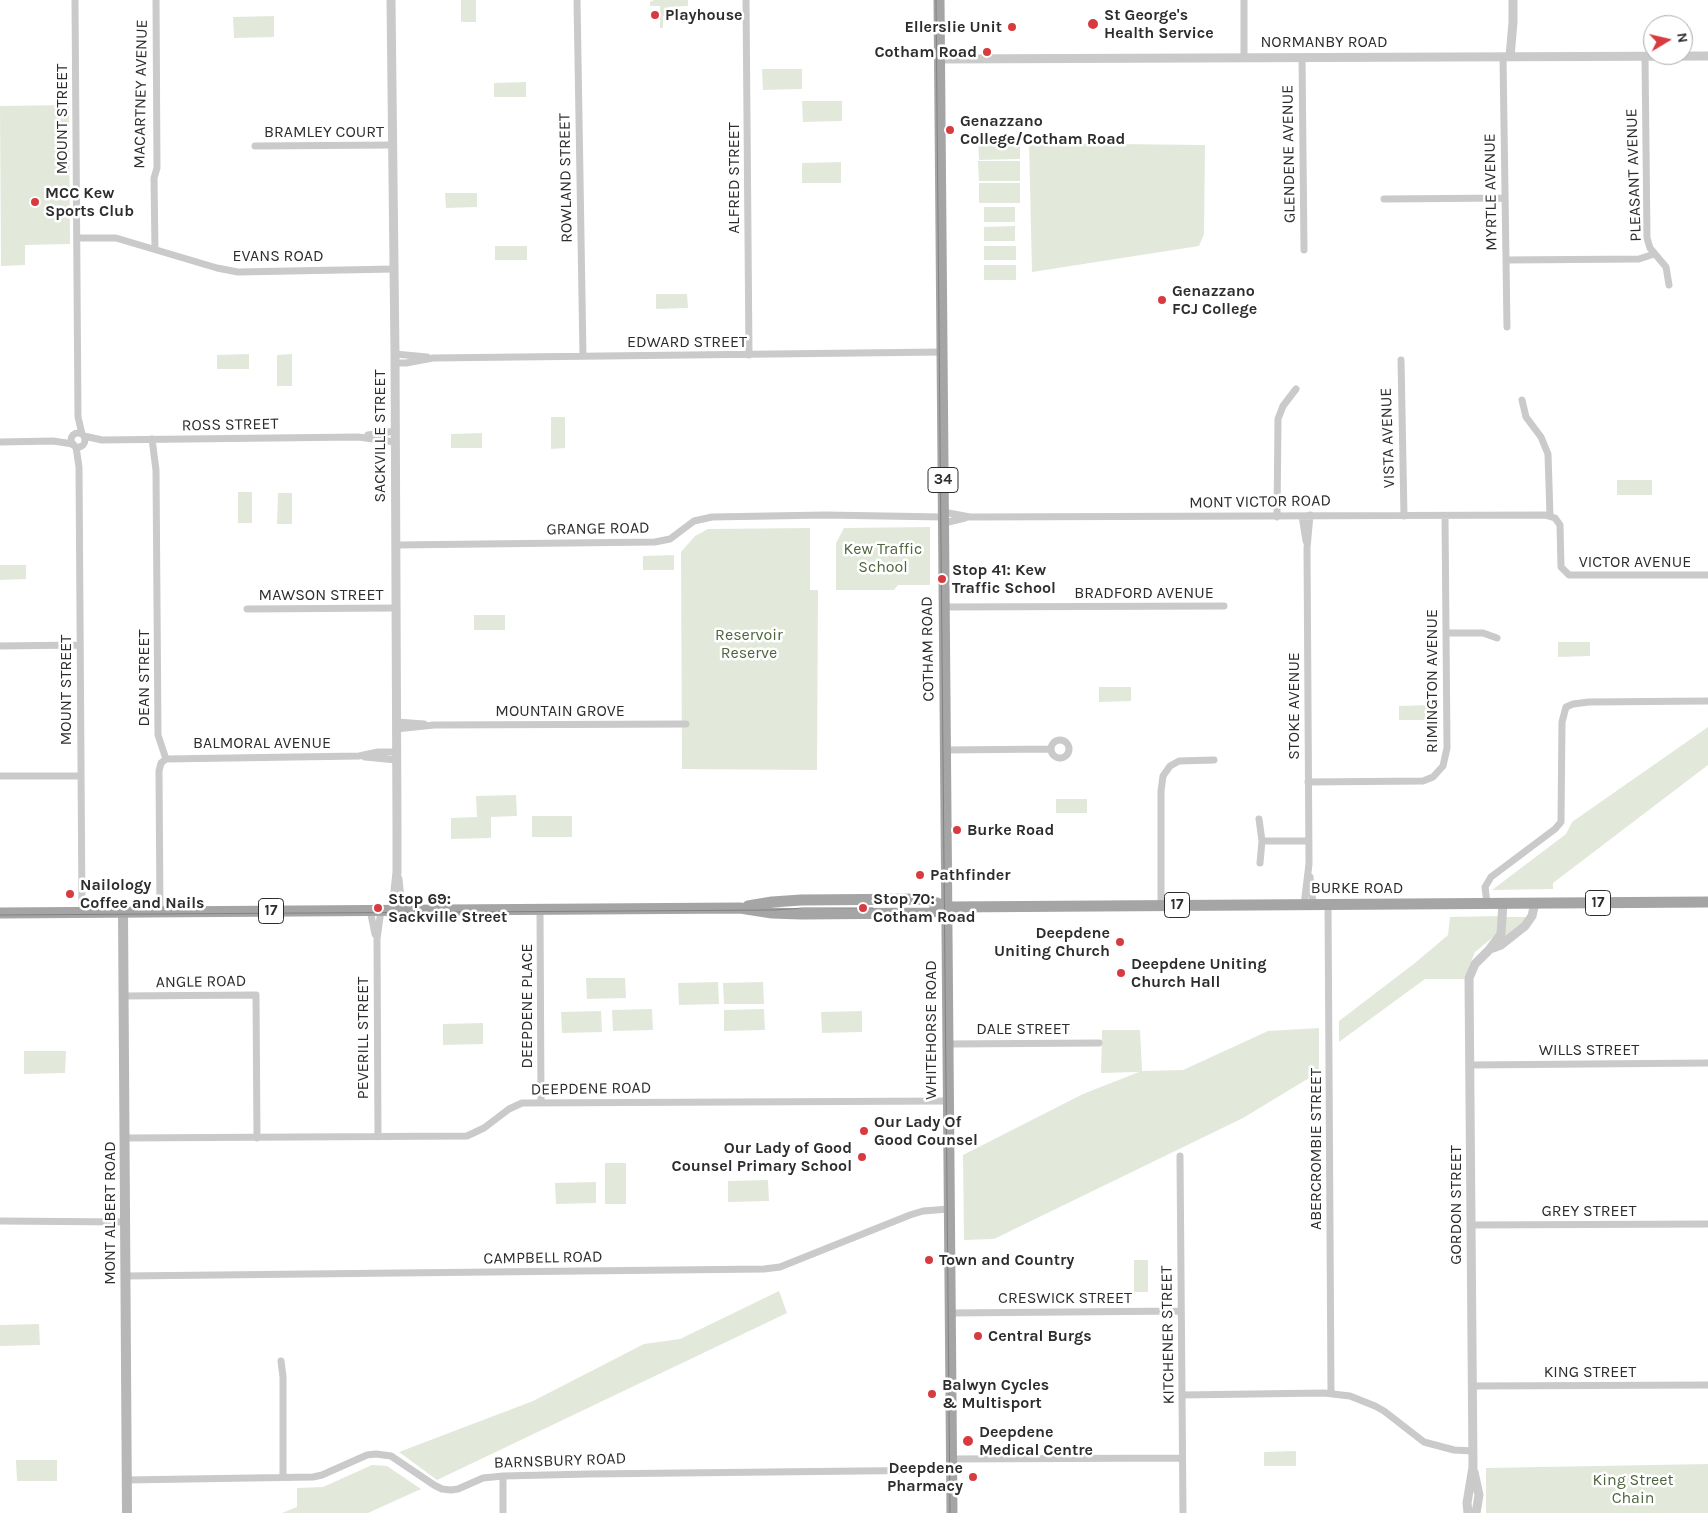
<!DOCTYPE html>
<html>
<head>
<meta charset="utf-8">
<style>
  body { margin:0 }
  #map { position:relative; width:1708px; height:1513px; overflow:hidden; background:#fff; font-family:Karla,sans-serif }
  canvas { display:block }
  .north { position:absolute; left:1643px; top:15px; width:50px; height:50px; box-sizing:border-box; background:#fff; border:1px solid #ababab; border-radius:50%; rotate:81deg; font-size:14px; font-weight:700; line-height:20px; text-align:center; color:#2d2d2d }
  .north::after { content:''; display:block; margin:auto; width:18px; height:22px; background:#d73b40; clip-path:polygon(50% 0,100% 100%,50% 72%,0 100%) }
</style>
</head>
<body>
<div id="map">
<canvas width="1708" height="1513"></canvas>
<div class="north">N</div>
</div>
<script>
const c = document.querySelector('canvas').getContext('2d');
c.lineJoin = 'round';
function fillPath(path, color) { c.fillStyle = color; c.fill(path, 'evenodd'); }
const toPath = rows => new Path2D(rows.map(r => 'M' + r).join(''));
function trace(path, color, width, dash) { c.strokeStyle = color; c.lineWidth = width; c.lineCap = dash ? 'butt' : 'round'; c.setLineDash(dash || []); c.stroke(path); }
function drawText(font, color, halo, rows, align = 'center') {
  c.font = font + ' Karla,sans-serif'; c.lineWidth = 5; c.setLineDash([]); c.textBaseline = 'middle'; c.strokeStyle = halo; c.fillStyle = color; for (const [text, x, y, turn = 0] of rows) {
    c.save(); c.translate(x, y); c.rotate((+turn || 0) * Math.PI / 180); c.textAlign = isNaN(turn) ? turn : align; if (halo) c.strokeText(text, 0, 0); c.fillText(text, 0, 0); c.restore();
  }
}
const green = toPath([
  [461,0,476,0,476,22,461,22],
  [654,0,688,0,688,6,669,7,669,15,663,16,663,28,660,28,660,6,650,6,650,2],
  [274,16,274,37,234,38,233,17],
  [762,69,802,69,802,89,763,90],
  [526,82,526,97,494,97,494,83],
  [802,101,842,101,842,121,803,122],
  [69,105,70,244,25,245,25,265,1,266,0,106],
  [978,139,1020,139,1020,159,979,160],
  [1029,143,1205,145,1204,234,1199,246,1032,272],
  [978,161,1020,161,1020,181,979,181],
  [841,162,841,183,802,183,802,163],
  [979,183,1020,183,1020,203,979,203],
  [445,193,477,193,477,207,446,208],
  [984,207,1015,207,1015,222,984,222],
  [1015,226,1015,241,984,241,984,227],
  [495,246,527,246,527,260,495,260],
  [984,246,1016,246,1016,260,984,260],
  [984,265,1016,265,1016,280,984,280],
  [656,294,687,294,688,308,656,309],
  [249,354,249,369,217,369,217,355],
  [292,354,292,386,277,386,277,355],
  [551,417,565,417,565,448,551,449],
  [482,433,482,448,451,448,451,434],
  [1617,480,1652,480,1652,495,1617,495],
  [238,492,252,492,252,523,238,523],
  [278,493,292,493,292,524,277,524],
  [930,527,930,585,898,585,894,590,836,590,836,543,844,528],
  [810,528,810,590,818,590,817,770,682,769,681,552,695,536,708,529],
  [674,555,674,570,643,570,643,556],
  [0,565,26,565,26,579,0,580],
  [474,615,505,615,505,630,474,630],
  [1558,642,1590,642,1590,656,1558,657],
  [1099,687,1131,687,1131,701,1099,702],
  [1431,705,1431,720,1399,720,1399,706],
  [1708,727,1708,765,1553,883,1553,889,1492,890,1566,834,1572,822],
  [516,795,517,816,491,817,491,838,451,839,451,818,477,817,476,796],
  [1056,799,1087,799,1087,813,1056,813],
  [532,816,572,816,572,837,532,837],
  [1498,916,1498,933,1475,952,1464,979,1425,979,1339,1042,1339,1021,1415,963,1448,935,1450,917],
  [1506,917,1529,917,1527,920,1505,937],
  [586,978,625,978,626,998,587,999],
  [718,982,719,1004,679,1005,678,983],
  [763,982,764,1004,724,1004,723,983],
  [652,1009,653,1030,613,1031,612,1010],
  [764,1009,765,1030,724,1031,724,1010],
  [601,1011,602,1032,562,1033,561,1012],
  [862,1011,862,1032,822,1033,821,1012],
  [483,1023,483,1044,443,1045,443,1024],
  [1319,1028,1319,1072,1243,1118,994,1239,964,1240,963,1155,1083,1094,1139,1072,1101,1073,1102,1030,1140,1030,1142,1071,1183,1070,1268,1031],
  [24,1051,66,1051,65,1073,24,1074],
  [605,1163,626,1163,626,1204,605,1204],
  [768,1180,769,1201,728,1202,728,1181],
  [596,1182,596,1203,556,1204,555,1183],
  [1134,1260,1148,1260,1148,1292,1134,1292],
  [779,1291,787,1313,437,1480,399,1452,533,1401,644,1344,680,1339],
  [39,1324,40,1345,0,1346,0,1325],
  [1296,1451,1296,1466,1264,1466,1264,1452],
  [16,1460,57,1460,57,1481,17,1481],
  [1708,1464,1708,1513,1486,1513,1486,1468],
  [372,1465,387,1466,421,1489,368,1513,282,1513,297,1507,297,1488,323,1487]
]);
const minor = toPath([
  [75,0,78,417,82,434],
  [577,0,583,356],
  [746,0,749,355],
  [1244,0,1244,57],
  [1302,57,1304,250],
  [1503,57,1507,327],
  [1645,57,1647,238,1650,248,1666,267,1669,285],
  [255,146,393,145],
  [1384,199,1505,198],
  [77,238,116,238,217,268,238,272,394,269],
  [155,249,154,178,157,168,156,0],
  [1506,260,1639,259,1654,254],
  [395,354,427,357],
  [1401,360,1404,516],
  [395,363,406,363,433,358,942,352],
  [1522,400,1526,417,1541,437,1548,454,1550,516],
  '71 440a7 7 0 1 1 14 0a7 7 0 1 1-14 0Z',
  [368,435,395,431],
  [84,436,102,440,358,437,395,442],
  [152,439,156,470,158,735,166,759,161,763,159,771,160,912],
  [0,442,53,441,73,444],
  [76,447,79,467,82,912],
  [943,512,970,517,1545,515,1555,518,1560,525,1561,567,1569,575,1708,575],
  [1302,516,1306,541],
  [1277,517,1278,419,1283,406,1296,389],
  [944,523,965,518],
  [396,545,655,542,670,539,694,521,712,517,825,515,943,517],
  [944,607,1224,606],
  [247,609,396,608],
  [1446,633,1483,633,1497,638],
  [0,646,80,645],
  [397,722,424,724],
  [396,729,434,725,686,724],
  '1051 749a9 9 0 1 1 18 0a9 9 0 1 1-18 0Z',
  [945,750,1051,749],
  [365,757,396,760],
  [166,759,359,756,378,752,396,752],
  [0,776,80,776],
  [1308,782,1423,781,1433,777,1443,766,1447,748,1445,516],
  [1259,819,1262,841,1260,863],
  [1262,841,1309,841],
  [1310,877,1313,904],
  [1487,903,1485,887,1491,877,1555,829,1561,822,1562,722,1566,707,1573,704,1589,702,1708,701],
  [1328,904,1331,1393],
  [1304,905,1309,864,1307,548,1310,515],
  [1161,906,1161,791,1163,776,1170,766,1179,761,1214,760],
  [540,909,541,1103],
  [370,910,375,934],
  [123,996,256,995,257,1138],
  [948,1044,1099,1043],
  [1470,1065,1708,1063],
  [378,1137,377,939,381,910],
  [124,1138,467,1136,484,1128,509,1109,522,1103,948,1101],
  [1180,1156,1183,1513],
  [0,1221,125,1222],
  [1471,1225,1708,1224],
  [125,1276,764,1269,780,1267,910,1215,923,1211,949,1209],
  [950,1313,1181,1311],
  [281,1361,283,1377,283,1477],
  [1472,1386,1708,1385],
  [1182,1395,1324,1393,1350,1396,1375,1406,1384,1411,1424,1442,1454,1450,1473,1451],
  [951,1459,1182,1458],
  [503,1476,503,1513],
  [127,1480,313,1477,322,1475,367,1455,376,1454,391,1456,434,1485,442,1489,451,1490,458,1489,483,1478,503,1476,589,1474,952,1470]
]);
const tertiary = toPath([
  [391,0,395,354,397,830,397,872,393,910],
  [1510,57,1513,22,1513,0],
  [939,59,1708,56],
  [398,879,401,910],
  [1493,948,1501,945,1525,926,1532,916,1535,903],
  [1474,1472,1479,1495,1476,1513],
  [1468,1513,1467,1503,1473,1467,1469,978,1475,964,1489,950,1501,934,1503,903]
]);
const secondary = toPath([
  [123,912,127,1513]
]);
const primary = toPath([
  [939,0,952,1513],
  [748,906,772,902,801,900,926,899,947,907],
  [0,913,740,908,772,913,801,914,930,913,947,907,1708,902]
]);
const tram = toPath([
  [936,0,950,1513],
  [0,915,774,910,803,908,873,908]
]);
const markers = [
  [655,15,5,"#d73b40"],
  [1093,24,6,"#d73b40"],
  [1012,27,5,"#d73b40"],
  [987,52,5,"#d73b40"],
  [950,130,5,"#d73b40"],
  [35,202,5,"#d73b40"],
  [1162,300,5,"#d73b40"],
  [942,579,5,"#d73b40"],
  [957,830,5,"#d73b40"],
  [920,875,5,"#d73b40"],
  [70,894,5,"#d73b40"],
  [378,908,5,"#d73b40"],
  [863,908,5,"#d73b40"],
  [1120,942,5,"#d73b40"],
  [1121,973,5,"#d73b40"],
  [864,1131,5,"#d73b40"],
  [862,1157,5,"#d73b40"],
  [929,1260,5,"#d73b40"],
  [978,1336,5,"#d73b40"],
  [932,1394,5,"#d73b40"],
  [968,1441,6,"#d73b40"],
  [973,1477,5,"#d73b40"]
];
const shields = [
  [943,480,30],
  [1598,903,25],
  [1177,905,25],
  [271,911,25]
];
const shieldNames = [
  ["34",943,480],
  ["17",1598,903],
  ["17",1177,905],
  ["17",271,911]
];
const poiNames = [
  ["Playhouse",665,15],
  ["St George's",1104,15],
  ["Health Service",1104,33],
  ["Ellerslie Unit",1002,27,"right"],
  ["Cotham Road",977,52,"right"],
  ["Genazzano",960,121],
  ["College/Cotham Road",960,139],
  ["MCC Kew",45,193],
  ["Sports Club",45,211],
  ["Genazzano",1172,291],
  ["FCJ College",1172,309],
  ["Stop 41: Kew",952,570],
  ["Traffic School",952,588],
  ["Burke Road",967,830],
  ["Pathfinder",930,875],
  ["Nailology",80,885],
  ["Coffee and Nails",80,903],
  ["Stop 69:",388,899],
  ["Sackville Street",388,917],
  ["Stop 70:",873,899],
  ["Cotham Road",873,917],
  ["Deepdene",1110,933,"right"],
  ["Uniting Church",1110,951,"right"],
  ["Deepdene Uniting",1131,964],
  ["Church Hall",1131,982],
  ["Our Lady Of",874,1122],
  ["Good Counsel",874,1140],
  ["Our Lady of Good",852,1148,"right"],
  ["Counsel Primary School",852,1166,"right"],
  ["Town and Country",939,1260],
  ["Central Burgs",988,1336],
  ["Balwyn Cycles",942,1385],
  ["& Multisport",942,1403],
  ["Deepdene",979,1432],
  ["Medical Centre",979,1450],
  ["Deepdene",963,1468,"right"],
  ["Pharmacy",963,1486,"right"]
];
const streetNames = [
  ["NORMANBY ROAD",1324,42],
  ["MACARTNEY AVENUE",141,94,-89],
  ["MOUNT STREET",62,119,-90],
  ["BRAMLEY COURT",324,132],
  ["GLENDENE AVENUE",1289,154,-91],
  ["PLEASANT AVENUE",1634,175,-92],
  ["ROWLAND STREET",566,178,-91],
  ["ALFRED STREET",734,178,-90],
  ["MYRTLE AVENUE",1491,192,-91],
  ["EVANS ROAD",278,256],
  ["EDWARD STREET",687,342],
  ["ROSS STREET",230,425,-1],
  ["SACKVILLE STREET",380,436,-90],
  ["VISTA AVENUE",1388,438,-92],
  ["MONT VICTOR ROAD",1260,502,-1],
  ["GRANGE ROAD",598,529,-1],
  ["VICTOR AVENUE",1635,562],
  ["BRADFORD AVENUE",1144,593],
  ["MAWSON STREET",321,595],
  ["COTHAM ROAD",928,649,-91],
  ["DEAN STREET",144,678,-90],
  ["RIMINGTON AVENUE",1432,681,-90],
  ["MOUNT STREET",66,690,-90],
  ["STOKE AVENUE",1294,706,-90],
  ["MOUNTAIN GROVE",560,711],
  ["BALMORAL AVENUE",262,743],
  ["BURKE ROAD",1357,888],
  ["ANGLE ROAD",201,982,-1],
  ["DEEPDENE PLACE",527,1006,-90],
  ["DALE STREET",1023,1029],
  ["WHITEHORSE ROAD",931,1030,-90],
  ["PEVERILL STREET",363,1038,-90],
  ["WILLS STREET",1589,1050],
  ["DEEPDENE ROAD",591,1089,-1],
  ["ABERCROMBIE STREET",1316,1149,-90],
  ["GORDON STREET",1456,1205,-90],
  ["GREY STREET",1589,1211],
  ["MONT ALBERT ROAD",110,1213,-90],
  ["CAMPBELL ROAD",543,1258,-1],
  ["CRESWICK STREET",1065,1298],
  ["KITCHENER STREET",1168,1335,-91],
  ["KING STREET",1590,1372],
  ["BARNSBURY ROAD",560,1461,-2]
];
const parkNames = [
  ["Kew Traffic",883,549],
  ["School",883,567],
  ["Reservoir",749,635],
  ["Reserve",749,653],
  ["King Street",1633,1480],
  ["Chain",1633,1498]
];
fillPath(green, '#e2e9db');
trace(minor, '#cacaca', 7);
trace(tertiary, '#cacaca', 9);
trace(secondary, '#b7b7b7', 10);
trace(primary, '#a5a5a5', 11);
trace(tram, '#828282', 1);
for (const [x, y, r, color] of markers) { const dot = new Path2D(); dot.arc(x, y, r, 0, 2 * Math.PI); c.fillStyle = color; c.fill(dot); trace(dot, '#fff', 2); }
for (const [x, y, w] of shields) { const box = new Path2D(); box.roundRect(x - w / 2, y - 12.5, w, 25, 4); c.fillStyle = '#fff'; c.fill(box); trace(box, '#2d2d2d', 1); }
drawText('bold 15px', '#2d2d2d', null, shieldNames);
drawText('bold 16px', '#2d2d2d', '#fff', poiNames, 'left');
drawText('16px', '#2d2d2d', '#fff', streetNames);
drawText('16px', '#4e653e', '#fff', parkNames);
</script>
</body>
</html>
